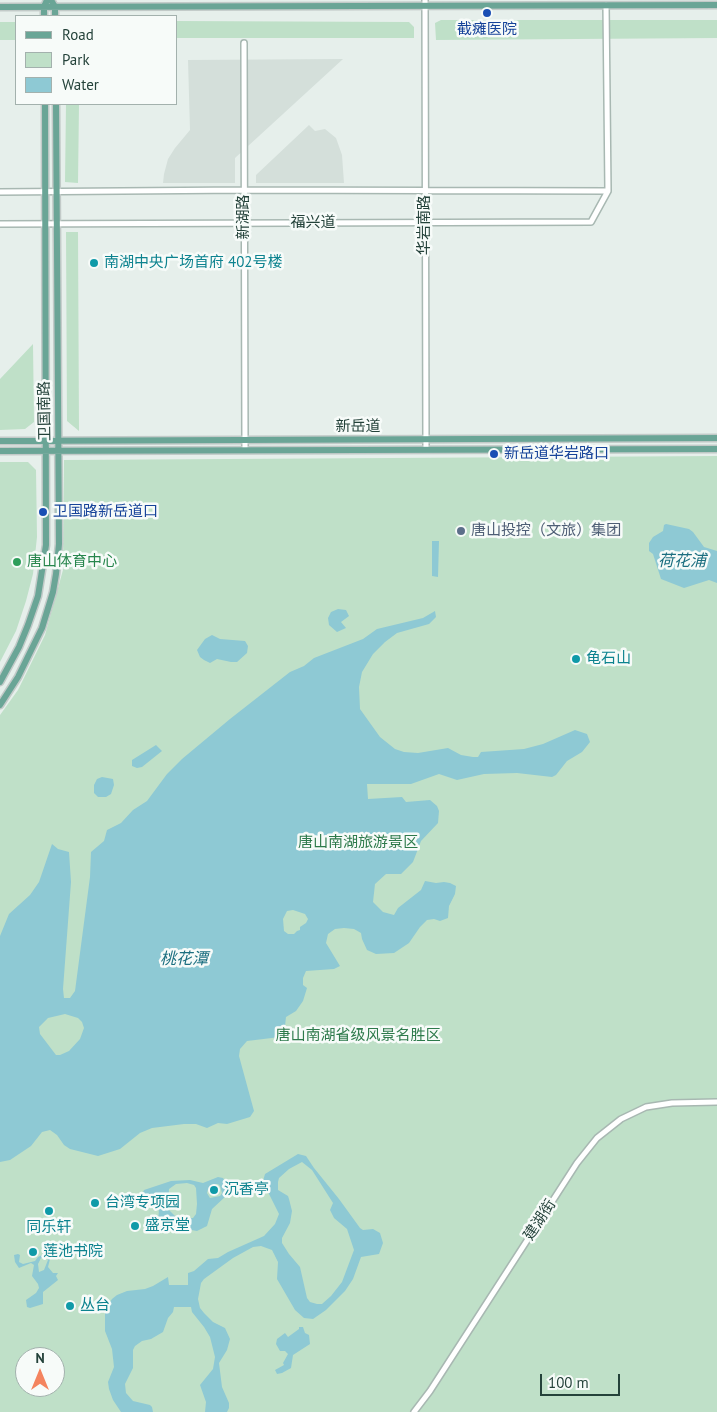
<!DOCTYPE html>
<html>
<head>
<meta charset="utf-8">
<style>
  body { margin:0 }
  #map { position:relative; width:717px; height:1412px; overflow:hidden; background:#e6efeb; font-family:"PT Sans",sans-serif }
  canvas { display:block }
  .legend { position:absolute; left:15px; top:15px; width:162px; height:90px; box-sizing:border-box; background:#f7fbf9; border:1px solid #a3b1ad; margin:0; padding:6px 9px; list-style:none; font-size:15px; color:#24423a }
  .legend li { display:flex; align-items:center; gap:10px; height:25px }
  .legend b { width:25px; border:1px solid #a3b1ad }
  .north { position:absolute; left:15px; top:1347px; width:50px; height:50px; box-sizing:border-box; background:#f7fbf9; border:1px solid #a3b1ad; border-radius:50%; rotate:0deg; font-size:14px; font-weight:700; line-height:20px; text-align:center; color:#24423a }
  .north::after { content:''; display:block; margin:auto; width:18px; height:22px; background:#f4845f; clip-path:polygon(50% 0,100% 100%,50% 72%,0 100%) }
  .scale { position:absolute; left:540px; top:1374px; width:80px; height:22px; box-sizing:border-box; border:2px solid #24423a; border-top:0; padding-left:6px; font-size:15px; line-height:18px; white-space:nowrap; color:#24423a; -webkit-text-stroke:4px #f7fbf9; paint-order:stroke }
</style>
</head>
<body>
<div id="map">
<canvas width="717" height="1412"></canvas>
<ul class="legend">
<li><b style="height:6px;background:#6aa596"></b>Road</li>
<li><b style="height:14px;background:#bfe0c8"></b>Park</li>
<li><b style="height:14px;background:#8ec9d4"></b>Water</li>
</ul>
<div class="north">N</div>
<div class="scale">100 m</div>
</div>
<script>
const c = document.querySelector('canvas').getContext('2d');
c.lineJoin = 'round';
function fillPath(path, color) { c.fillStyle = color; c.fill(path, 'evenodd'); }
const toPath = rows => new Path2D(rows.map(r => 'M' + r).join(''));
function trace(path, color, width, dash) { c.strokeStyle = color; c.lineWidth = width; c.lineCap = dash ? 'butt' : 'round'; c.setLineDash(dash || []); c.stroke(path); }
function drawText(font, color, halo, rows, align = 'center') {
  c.font = font + ' "PT Sans","Noto Sans SC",sans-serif'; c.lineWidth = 5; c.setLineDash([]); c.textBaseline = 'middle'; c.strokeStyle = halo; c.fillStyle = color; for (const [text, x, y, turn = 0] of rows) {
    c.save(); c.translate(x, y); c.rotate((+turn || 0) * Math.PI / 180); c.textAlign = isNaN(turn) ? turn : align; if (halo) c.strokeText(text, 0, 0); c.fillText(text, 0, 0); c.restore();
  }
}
const built = toPath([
  [343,59,235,158,235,183,163,183,164,174,168,159,175,148,190,130,188,60],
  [309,125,315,131,325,129,336,138,342,155,344,183,256,183,256,175]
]);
const green = toPath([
  [441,20,717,20,717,38,436,40,435,23],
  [176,21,409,22,414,27,414,38,176,38],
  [0,22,16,22,16,40,0,40],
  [66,104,79,104,78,183,65,182],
  [66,232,78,232,79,431,67,421],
  [33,344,34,422,25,429,0,430,0,379],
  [717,456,717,1412,0,1412,0,715,18,690,45,635,63,570,64,460],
  [25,1357,55,1357,55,1387,25,1387],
  [0,462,28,462,36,470,37,537,33,574,26,601,16,631,0,662]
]);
const water = toPath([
  [666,524,689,529,693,532,704,547,717,551,717,583,709,580,684,588,661,579,653,554,649,551,649,543,653,537,663,531,664,525],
  [432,541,439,541,438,577,432,576],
  [338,609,346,610,349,616,341,622,346,628,337,632,329,625,328,618,331,612],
  [435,611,436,617,429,624,397,633,385,642,373,654,362,672,359,687,360,709,380,737,395,749,404,752,418,753,448,748,461,755,473,757,478,757,481,752,524,749,543,744,575,730,587,734,590,742,582,752,567,761,556,775,552,777,517,773,484,774,457,780,439,774,411,784,367,784,368,799,402,797,406,802,430,800,437,806,439,811,438,823,421,841,413,862,401,874,386,874,375,884,373,902,383,912,394,915,398,908,421,890,425,881,436,883,444,882,450,883,456,886,455,894,449,906,448,918,440,921,434,919,427,920,420,927,409,943,394,953,376,954,367,950,362,939,361,933,354,929,344,928,335,929,328,934,326,943,340,966,334,969,306,971,303,978,303,985,307,988,303,1001,296,1011,286,1017,284,1035,280,1037,247,1041,240,1049,239,1056,254,1111,250,1117,227,1124,218,1123,207,1128,196,1124,184,1124,152,1128,140,1133,120,1149,98,1156,70,1149,64,1145,57,1135,50,1130,42,1132,31,1146,10,1160,0,1162,0,936,9,914,30,895,39,882,52,844,58,849,69,852,71,882,63,989,64,998,70,998,75,991,90,877,91,852,104,841,107,830,121,823,133,810,147,801,167,774,182,759,230,719,290,672,304,666,314,658,363,639,377,629,423,618],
  [293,910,305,914,308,919,306,923,300,927,300,930,297,931,294,934,288,934,284,931,283,919,287,911],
  [65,1014,78,1018,82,1022,84,1028,80,1039,69,1051,60,1055,56,1055,40,1034,39,1027,48,1018],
  [212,635,220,639,245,641,248,646,247,653,237,662,231,662,217,659,210,663,204,660,200,657,197,650,205,639],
  [156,745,162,751,142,767,137,768,132,766,132,760],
  [102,777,113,779,114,785,111,794,106,797,98,797,94,793,94,785,97,779],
  [298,1154,306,1156,314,1168,339,1199,360,1228,363,1230,373,1229,380,1233,383,1243,379,1254,361,1257,353,1279,345,1291,326,1310,313,1319,304,1318,295,1310,277,1279,278,1262,272,1250,261,1246,253,1247,233,1258,204,1279,201,1283,198,1299,200,1308,204,1313,213,1322,225,1328,230,1339,227,1350,219,1363,222,1387,229,1403,229,1408,227,1412,205,1412,206,1402,200,1385,213,1369,215,1357,210,1337,204,1327,192,1312,191,1307,174,1307,173,1312,168,1318,163,1332,151,1339,142,1341,135,1346,133,1350,133,1368,125,1384,126,1393,133,1401,150,1405,152,1407,153,1412,121,1412,113,1400,109,1389,108,1382,114,1367,112,1349,105,1331,105,1309,112,1299,117,1295,127,1291,145,1289,153,1286,168,1277,169,1285,188,1285,188,1273,194,1271,208,1259,218,1258,228,1252,264,1236,275,1224,279,1214,265,1186,263,1181,265,1174],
  [302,1162,312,1170,333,1203,330,1210,334,1218,347,1229,354,1250,342,1282,331,1296,322,1304,317,1304,310,1302,307,1298,300,1267,289,1254,282,1243,282,1238,290,1223,292,1211,289,1199,288,1196,278,1190,278,1182,279,1178,289,1169],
  [218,1177,223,1178,228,1186,226,1196,212,1209,207,1226,197,1231,180,1228,163,1229,158,1224,159,1209,146,1205,142,1195,144,1190,171,1181,190,1180,203,1183],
  [187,1183,194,1185,196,1188,197,1204,196,1214,193,1218,177,1218,168,1209,169,1189,176,1184],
  [213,1184,218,1184,220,1186,222,1193,220,1196,210,1198,207,1193,208,1189],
  [152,1194,161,1194,160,1201,149,1204,147,1200],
  [46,1253,54,1256,50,1259,48,1267,53,1273,58,1273,56,1276,58,1280,43,1292,43,1304,30,1308,27,1307,26,1300,36,1293,39,1288,38,1284,32,1276,34,1265,31,1263,19,1268,15,1262,14,1255,18,1254,20,1255,19,1262,23,1264,35,1261,38,1257],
  [43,1257,47,1258,48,1260,44,1270,39,1272,38,1264,41,1258],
  [299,1327,303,1327,305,1333,309,1335,310,1344,293,1355,291,1368,282,1373,277,1374,275,1370,284,1365,283,1363,288,1354,285,1351,280,1351,276,1344,277,1339,285,1333,288,1337,299,1329]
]);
const minor = toPath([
  [425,0,426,449],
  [244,43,245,450],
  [0,192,244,190,608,191],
  [0,224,591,222,608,191,606,5],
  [414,1412,430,1391,577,1163,597,1138,621,1119,646,1107,672,1103,717,1102]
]);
const major = toPath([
  [51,0,55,7,55,16],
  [0,7,717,5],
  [44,16,44,7,47,0],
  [0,441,717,438],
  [0,451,717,449],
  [0,682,19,647,28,625,38,596,46,545,45,104],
  [0,705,18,677,42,628,53,592,56,574,59,544,56,104]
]);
const markers = [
  [487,13,5,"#1a4fb4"],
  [94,263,5,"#0f9aa8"],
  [494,454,5,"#1a4fb4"],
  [43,512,5,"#1a4fb4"],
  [461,531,5,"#5c6f8a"],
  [17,562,5,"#2e9e5b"],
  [576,659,5,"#0f9aa8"],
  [214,1190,5,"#0f9aa8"],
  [95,1203,5,"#0f9aa8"],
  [49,1211,5,"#0f9aa8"],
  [135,1226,5,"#0f9aa8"],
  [33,1252,5,"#0f9aa8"],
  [70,1306,5,"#0f9aa8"]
];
const transitNames = [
  ["截瘫医院",487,30,"center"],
  ["新岳道华岩路口",504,454],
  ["卫国路新岳道口",53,512]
];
const streetNames = [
  ["新湖路",244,217,-90],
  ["福兴道",313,223],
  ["华岩南路",425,225,-90],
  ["卫国南路",45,411,-91],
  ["新岳道",358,427],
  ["建湖街",540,1220,-57]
];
const cultureNames = [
  ["南湖中央广场首府 402号楼",104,263],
  ["龟石山",586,659],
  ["沉香亭",224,1190],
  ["台湾专项园",105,1203],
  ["盛京堂",145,1226],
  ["同乐轩",49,1228,"center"],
  ["莲池书院",43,1252],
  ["丛台",80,1306]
];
const serviceNames = [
  ["唐山投控（文旅）集团",471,531]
];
const leisureNames = [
  ["唐山体育中心",27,562]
];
const parkNames = [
  ["唐山南湖旅游景区",358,843],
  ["唐山南湖省级风景名胜区",358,1036]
];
const waterNames = [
  ["荷花浦",682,561],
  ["桃花潭",184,959]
];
fillPath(built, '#d4dfda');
fillPath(green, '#bfe0c8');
fillPath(water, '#8ec9d4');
trace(minor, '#a8b8b2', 8);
trace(major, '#c2cac8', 9);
trace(minor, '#fff', 5);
trace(major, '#6aa596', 6);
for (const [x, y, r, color] of markers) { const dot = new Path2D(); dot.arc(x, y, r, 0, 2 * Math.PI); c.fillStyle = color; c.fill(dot); trace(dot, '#f7fbf9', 2); }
drawText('15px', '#164399', '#f7fbf9', transitNames, 'left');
drawText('15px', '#24423a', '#f7fbf9', streetNames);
drawText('15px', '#0d838f', '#f7fbf9', cultureNames, 'left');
drawText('15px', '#4e5e75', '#f7fbf9', serviceNames, 'left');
drawText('15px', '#27864d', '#f7fbf9', leisureNames, 'left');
drawText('15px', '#2d7a4b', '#f7fbf9', parkNames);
drawText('italic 16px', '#1c6f80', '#f7fbf9', waterNames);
</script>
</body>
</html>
